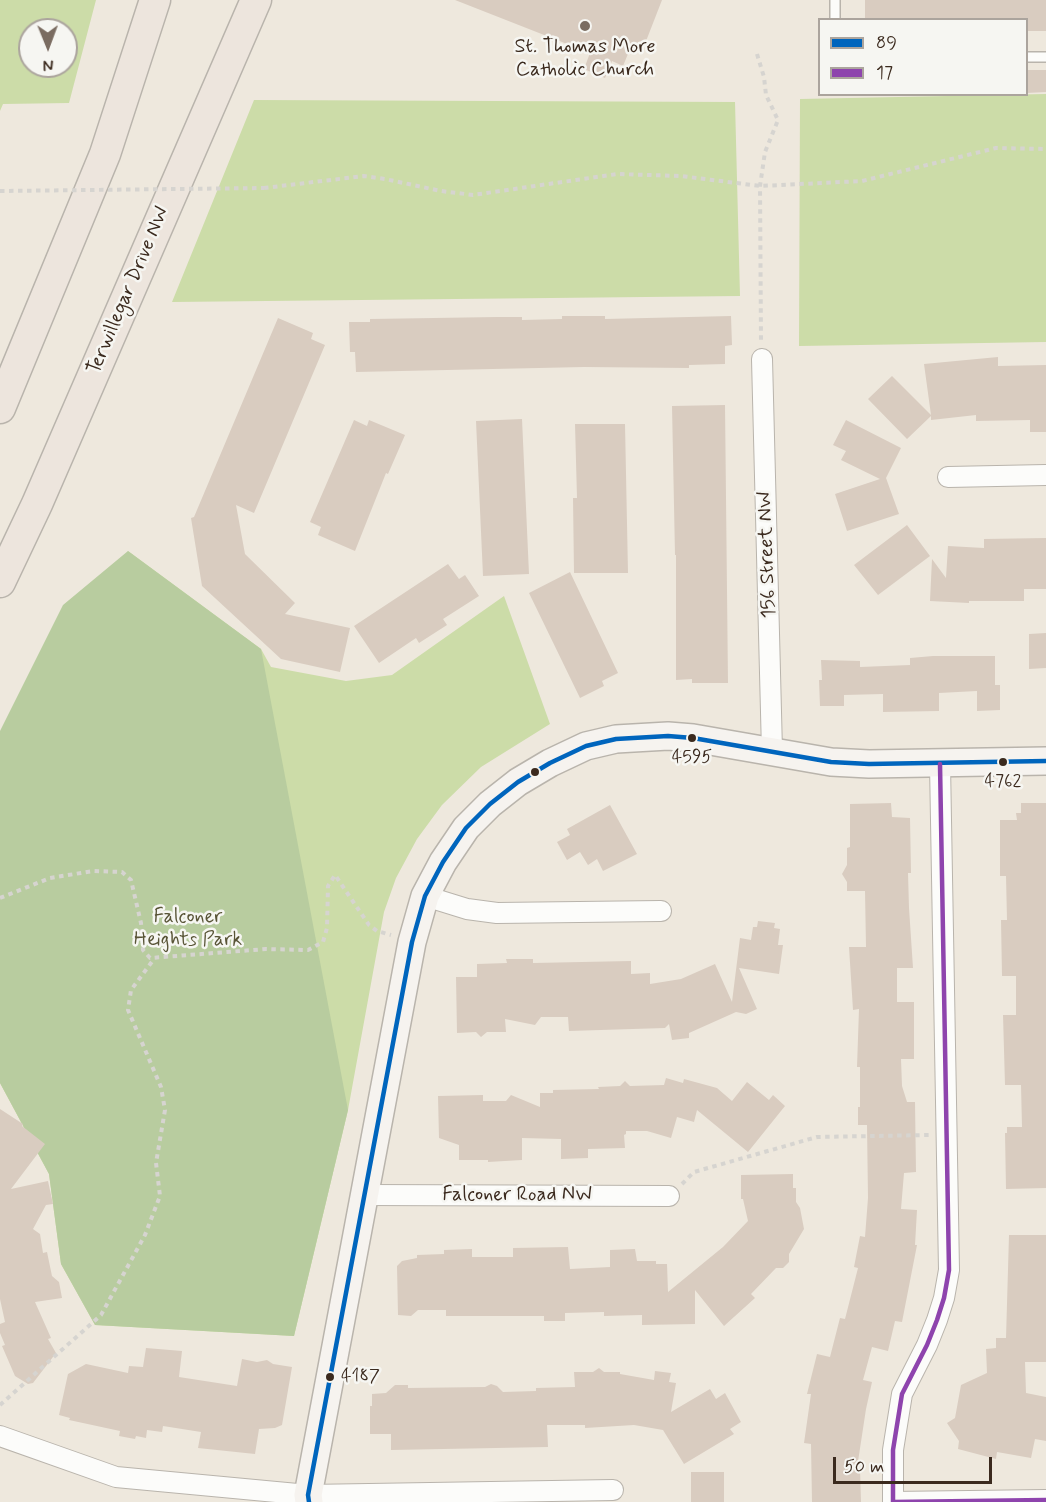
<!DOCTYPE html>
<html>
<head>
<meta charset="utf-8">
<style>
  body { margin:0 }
  #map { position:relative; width:1046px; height:1502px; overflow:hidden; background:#eee8dd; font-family:Mynerve,sans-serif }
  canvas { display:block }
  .legend { position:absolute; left:818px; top:18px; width:210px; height:78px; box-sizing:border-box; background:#f6f6f2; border:2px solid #aba49d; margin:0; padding:8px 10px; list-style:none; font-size:18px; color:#3b2a1e }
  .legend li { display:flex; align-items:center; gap:12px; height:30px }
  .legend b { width:30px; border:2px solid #aba49d }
  .north { position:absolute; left:18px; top:18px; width:60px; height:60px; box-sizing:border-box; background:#f6f6f2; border:2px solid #aba49d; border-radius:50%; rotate:179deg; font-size:16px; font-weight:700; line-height:24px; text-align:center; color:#3b2a1e }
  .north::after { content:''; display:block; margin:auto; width:21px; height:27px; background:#7a6c61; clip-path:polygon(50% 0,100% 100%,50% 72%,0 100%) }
  .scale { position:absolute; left:833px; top:1457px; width:159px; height:27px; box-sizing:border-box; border:3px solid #3b2a1e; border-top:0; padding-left:8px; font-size:18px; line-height:21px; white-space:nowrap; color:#3b2a1e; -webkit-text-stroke:4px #f6f6f2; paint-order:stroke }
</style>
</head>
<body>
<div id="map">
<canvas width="1046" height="1502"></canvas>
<ul class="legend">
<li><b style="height:8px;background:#0065bd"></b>89</li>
<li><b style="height:8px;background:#8e44ad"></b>17</li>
</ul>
<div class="north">N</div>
<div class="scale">50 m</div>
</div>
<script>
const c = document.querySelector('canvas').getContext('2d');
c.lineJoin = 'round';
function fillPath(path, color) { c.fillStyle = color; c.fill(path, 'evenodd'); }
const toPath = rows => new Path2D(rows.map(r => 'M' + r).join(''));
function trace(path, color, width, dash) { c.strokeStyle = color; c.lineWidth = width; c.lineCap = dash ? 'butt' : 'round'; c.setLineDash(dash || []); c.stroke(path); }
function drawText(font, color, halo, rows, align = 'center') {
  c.font = font + ' Mynerve,sans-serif'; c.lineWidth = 5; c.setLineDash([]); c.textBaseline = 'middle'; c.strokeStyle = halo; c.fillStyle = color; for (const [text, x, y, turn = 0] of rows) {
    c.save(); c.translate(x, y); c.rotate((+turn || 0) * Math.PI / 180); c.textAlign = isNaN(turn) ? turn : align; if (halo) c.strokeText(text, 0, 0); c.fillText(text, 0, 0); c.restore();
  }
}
const green = toPath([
  [0,0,96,0,69,103,3,104,0,111],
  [30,30,66,30,66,66,30,66],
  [1046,94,1046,342,799,346,800,99],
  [254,100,735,102,740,296,172,302],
  [128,551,261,649,271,667,346,681,392,675,504,596,550,724,481,767,442,805,417,839,396,878,384,912,348,1110,294,1336,95,1325,61,1264,49,1174,0,1083,0,894]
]);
const forest = toPath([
  [128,551,261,649,348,1110,294,1336,95,1325,61,1264,49,1174,0,1083,0,731,63,605]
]);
const building = toPath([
  [455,0,662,0,641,54,630,49,623,66,612,61,605,78,584,69,590,53],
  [865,0,1046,0,1046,31,1026,31,1026,20,865,20],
  [1026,70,1046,70,1046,92,1026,93],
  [562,316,605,316,605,319,731,316,732,345,725,346,725,364,689,365,689,368,584,367,356,372,355,352,350,352,349,322,370,322,370,319,497,317,522,317,522,320,562,319],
  [278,318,313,333,311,339,325,345,254,513,236,505,245,554,295,603,285,614,350,628,340,672,281,659,202,586,191,518,194,517],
  [998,357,998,366,1046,365,1046,432,1030,432,1030,420,976,421,976,415,931,420,931,416,907,439,868,399,892,376,931,415,924,364],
  [725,405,728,683,692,683,692,679,676,680,676,555,675,555,672,406],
  [522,419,529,574,483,576,476,421],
  [354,420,367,426,369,420,405,435,388,474,386,473,355,551,318,535,321,527,310,522],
  [846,420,901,448,886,478,899,514,847,531,835,494,880,479,841,460,846,451,833,445],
  [575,424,625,424,628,573,574,573,573,498,577,498],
  [907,525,930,556,878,595,854,565],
  [1046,538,1046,589,1024,589,1024,601,969,601,969,603,930,601,932,559,946,578,948,546,984,548,984,539],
  [448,564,459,579,465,575,479,596,443,619,447,625,419,643,416,638,379,663,354,626],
  [570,572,618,673,602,681,604,686,580,698,529,593],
  [1046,633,1046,668,1029,669,1029,634],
  [933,656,995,656,995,685,1000,685,1000,710,977,711,977,691,939,693,939,711,883,712,883,694,844,695,844,706,820,706,819,680,822,680,821,660,860,661,860,667,910,665,910,658],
  [891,803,892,817,910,818,911,873,908,873,909,908,913,968,897,968,897,1002,914,1002,914,1059,901,1059,902,1086,907,1102,915,1102,916,1172,904,1173,901,1209,917,1210,915,1245,917,1245,902,1322,895,1321,888,1351,872,1347,863,1380,872,1382,866,1409,857,1468,860,1468,861,1502,812,1502,811,1444,804,1443,811,1394,807,1394,817,1354,830,1357,840,1318,845,1319,858,1268,854,1267,860,1236,865,1237,868,1198,867,1125,858,1125,858,1107,860,1107,860,1067,857,1067,859,1009,853,1010,849,947,866,947,865,891,847,891,847,882,842,874,847,865,847,848,850,847,850,804],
  [1021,803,1046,803,1046,1188,1006,1189,1005,1133,1007,1133,1007,1127,1022,1127,1021,1085,1005,1085,1003,1015,1016,1015,1016,976,1002,976,1001,920,1007,920,1006,876,1000,876,1000,820,1017,820,1016,813,1021,813],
  [610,805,637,854,603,871,597,859,588,865,580,852,567,860,557,842,570,835,567,829],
  [758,921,775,923,774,928,780,929,778,945,783,945,779,974,739,968,757,1009,746,1014,736,1012,689,1033,689,1038,672,1040,669,1024,665,1028,569,1031,568,1017,541,1017,535,1025,505,1019,506,1032,487,1032,481,1037,476,1032,457,1033,456,977,477,977,477,964,507,963,506,959,533,959,533,963,631,961,631,974,650,973,650,984,681,979,715,964,732,1002,740,938,751,940,753,927,757,927],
  [666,1078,683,1083,684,1079,717,1088,732,1101,747,1082,769,1100,773,1095,785,1106,748,1152,697,1110,694,1122,677,1117,671,1138,647,1131,626,1131,626,1134,624,1135,625,1148,588,1149,588,1158,561,1159,561,1139,522,1138,522,1160,488,1162,488,1160,459,1160,459,1145,439,1138,438,1096,483,1095,483,1101,506,1101,511,1095,540,1107,540,1093,553,1093,553,1090,599,1089,598,1087,620,1086,625,1081,630,1086,664,1085],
  [0,1109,23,1124,22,1126,45,1144,11,1189,48,1181,53,1204,46,1205,33,1229,40,1234,43,1253,47,1252,52,1276,59,1282,62,1298,35,1302,51,1338,48,1339,56,1353,33,1383,28,1384,15,1376,2,1346,5,1345,0,1333,0,1324,5,1322,0,1299],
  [793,1174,793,1188,796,1188,796,1202,800,1208,804,1229,789,1254,789,1262,783,1268,776,1268,751,1294,755,1298,724,1326,695,1290,695,1324,642,1325,642,1315,604,1316,604,1312,565,1313,565,1321,544,1321,544,1316,446,1316,446,1310,418,1310,411,1316,398,1315,397,1266,402,1261,417,1258,417,1255,444,1254,444,1250,472,1249,472,1257,513,1257,513,1248,568,1247,570,1269,610,1267,610,1250,635,1249,637,1261,656,1261,656,1264,667,1264,668,1292,723,1247,748,1221,743,1199,741,1199,741,1175],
  [1009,1235,1046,1235,1046,1362,1025,1362,1026,1393,1046,1397,1046,1441,1035,1439,1031,1458,997,1452,996,1459,958,1449,959,1441,947,1423,955,1418,961,1385,987,1373,986,1349,996,1348,996,1338,1006,1338],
  [146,1348,182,1351,179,1377,237,1386,242,1359,257,1362,267,1360,273,1364,292,1367,282,1425,275,1428,259,1429,255,1454,198,1448,201,1432,163,1426,162,1432,147,1430,146,1438,136,1436,135,1439,119,1436,120,1431,69,1420,70,1418,59,1415,68,1374,86,1364,128,1373,129,1366,143,1367],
  [599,1368,604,1372,620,1372,620,1374,654,1380,655,1371,671,1373,669,1382,676,1383,671,1412,710,1389,716,1399,725,1393,741,1422,730,1429,734,1434,684,1464,663,1430,634,1425,585,1428,585,1425,547,1425,548,1447,391,1450,391,1434,370,1434,370,1406,372,1406,372,1394,386,1393,395,1385,408,1385,408,1388,485,1387,491,1384,497,1386,503,1392,536,1391,536,1388,575,1387,574,1372,593,1372],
  [691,1472,724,1472,724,1502,691,1502]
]);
const path = toPath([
  [757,54,764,77,766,95,778,120,765,152,760,186,761,340],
  [264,188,364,176,385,179,441,191,473,195,617,174,681,176,760,186,862,181,996,148,1046,149],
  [0,898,50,878,93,871,122,872,131,880,141,923,143,950,150,958,266,949,308,950,323,942,327,928,328,886,335,875,369,925,377,931,391,935],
  [682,1184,694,1172,817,1137,929,1135],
  [0,1405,101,1315,145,1235,160,1196,156,1163,165,1110,161,1087,128,1010,131,990,154,959]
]);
const lane = toPath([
  [835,0,835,20],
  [1026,57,1046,57]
]);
const street = toPath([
  [762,359,772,751],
  [948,477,1046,475],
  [940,764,949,1270,944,1298,937,1320,927,1345,902,1394,893,1450,893,1502,1046,1500],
  [425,896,467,909,497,913,661,911],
  [365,1195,669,1196],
  [0,1436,116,1477,308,1495,613,1490]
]);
const secondary = toPath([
  [309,1502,308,1495,412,942,425,896,443,862,466,828,490,804,518,782,550,763,586,746,616,739,668,736,693,738,831,762,869,764,1046,761]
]);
const primary = toPath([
  [0,408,105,154,155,0],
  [0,582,37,504,256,0]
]);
const pathBridge = toPath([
  [0,191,264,188]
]);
const bus1 = toPath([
  [309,1502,308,1495,412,942,425,896,443,862,466,828,490,804,518,782,550,763,586,746,616,739,668,736,693,738,831,762,869,764,1046,761]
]);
const bus2 = toPath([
  [940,764,949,1270,944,1298,937,1320,927,1345,902,1394,893,1450,893,1502,1046,1500]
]);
const markers = [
  [585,26,6,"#7a6c61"],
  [692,738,5,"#3b2a1e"],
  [1003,762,5,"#3b2a1e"],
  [535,772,5,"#3b2a1e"],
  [330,1377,5,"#3b2a1e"]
];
const busNames = [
  ["4595",692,758],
  ["4762",1003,782],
  ["4187",341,1377,"left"]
];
const poiNames = [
  ["St. Thomas More",585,48],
  ["Catholic Church",585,71]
];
const streetNames = [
  ["Terwillegar Drive NW",129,291,-67],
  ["156 Street NW",768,555,-92],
  ["Falconer Road NW",517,1196]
];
const parkNames = [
  ["Falconer",188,918],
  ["Heights Park",188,941]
];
fillPath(green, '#ccdca8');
fillPath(forest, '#b8cc9f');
fillPath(building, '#d9ccc0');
trace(lane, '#b9b4ac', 12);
trace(street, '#b9b4ac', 22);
trace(secondary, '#b9b4ac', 30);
trace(primary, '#b9b4ac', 33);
trace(path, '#d6d4d0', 4, [4.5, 4.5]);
trace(lane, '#fcfcfa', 9);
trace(street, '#fcfcfa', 20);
trace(secondary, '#f6f3ef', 27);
trace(primary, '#ede5dd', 30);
trace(pathBridge, '#d6d4d0', 4, [4.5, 4.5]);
trace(bus1, '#0065bd', 4.5);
trace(bus2, '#8e44ad', 4.5);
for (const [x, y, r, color] of markers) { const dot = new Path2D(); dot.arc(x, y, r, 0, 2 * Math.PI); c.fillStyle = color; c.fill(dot); trace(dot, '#f6f6f2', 2); }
drawText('18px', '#3b2a1e', '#f6f6f2', busNames);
drawText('20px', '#3b2a1e', '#f6f6f2', poiNames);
drawText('20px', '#3b2a1e', '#f6f6f2', streetNames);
drawText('20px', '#585436', '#f6f6f2', parkNames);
</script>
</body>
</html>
